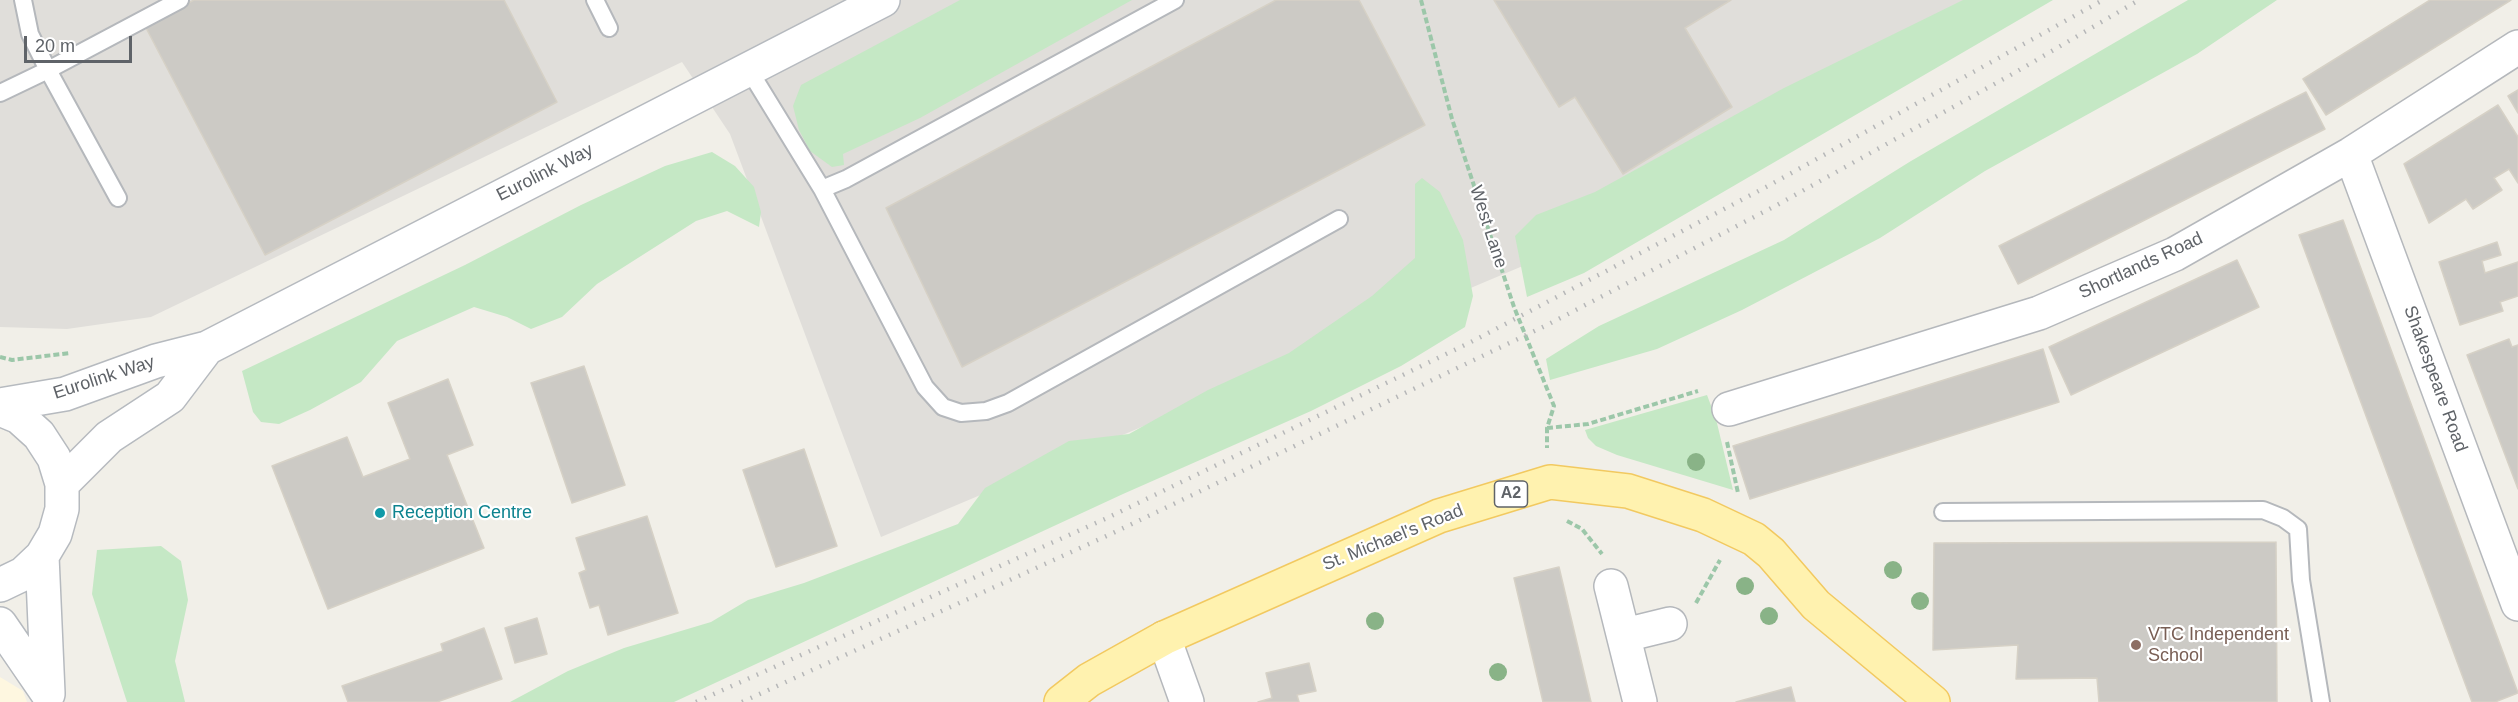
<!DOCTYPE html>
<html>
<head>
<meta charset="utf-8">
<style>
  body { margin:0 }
  #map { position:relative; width:2518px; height:702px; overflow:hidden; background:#f1efe8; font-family:Helvetica,sans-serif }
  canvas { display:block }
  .scale { position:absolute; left:24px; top:36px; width:108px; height:27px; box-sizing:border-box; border:3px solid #5f6368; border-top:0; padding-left:8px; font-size:18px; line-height:21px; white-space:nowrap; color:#5f6368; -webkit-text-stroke:4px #fff; paint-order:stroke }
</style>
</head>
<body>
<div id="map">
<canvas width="2518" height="702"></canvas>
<div class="scale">20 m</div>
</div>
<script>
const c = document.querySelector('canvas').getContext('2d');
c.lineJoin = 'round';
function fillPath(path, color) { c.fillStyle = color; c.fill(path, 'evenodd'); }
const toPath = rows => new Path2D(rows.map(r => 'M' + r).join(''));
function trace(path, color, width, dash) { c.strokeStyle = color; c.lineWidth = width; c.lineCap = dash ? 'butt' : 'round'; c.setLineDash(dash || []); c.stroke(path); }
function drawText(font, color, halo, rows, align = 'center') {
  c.font = font + ' Helvetica,sans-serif'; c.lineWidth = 4.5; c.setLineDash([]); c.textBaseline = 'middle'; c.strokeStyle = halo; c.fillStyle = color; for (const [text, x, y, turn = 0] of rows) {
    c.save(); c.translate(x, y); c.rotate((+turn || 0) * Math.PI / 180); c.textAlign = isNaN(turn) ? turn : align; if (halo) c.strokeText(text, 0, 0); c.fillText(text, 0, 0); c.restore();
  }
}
const commercial = toPath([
  [0,677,23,691,27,702,0,702]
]);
const industrial = toPath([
  [0,0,2014,0,1608,230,881,537,730,134,682,62,151,317,67,329,0,327]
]);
const green = toPath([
  [960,0,1132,0,920,118,843,154,844,165,832,167,810,151,799,130,793,106,801,85],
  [1963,0,2053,0,1584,273,1527,297,1515,236,1536,215,1595,192,1784,88],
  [2188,0,2277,0,2197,54,1985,171,1880,238,1742,310,1657,349,1550,380,1546,359,1599,326,1784,240,1911,161],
  [712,152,735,166,754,187,761,212,759,227,727,211,696,221,597,284,562,317,531,329,507,317,474,307,397,341,361,382,310,410,279,424,261,422,253,412,242,371,465,265,581,205,665,166],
  [1422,178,1440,192,1463,240,1473,296,1465,327,1401,366,1311,411,1123,494,674,702,510,702,568,671,624,648,711,622,748,600,804,583,958,524,985,488,1069,441,1129,434,1208,390,1289,353,1372,296,1415,258,1415,184],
  [1707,395,1716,419,1733,490,1617,455,1596,446,1588,438,1585,430],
  [161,546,181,561,188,600,175,661,185,702,127,702,92,594,97,550]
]);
const building = toPath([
  [194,0,504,0,557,102,265,255,145,26,194,0],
  [1276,0,1359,0,1425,125,962,367,886,208,1276,0],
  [1494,0,1731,0,1685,28,1732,107,1623,174,1575,97,1559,107,1494,0],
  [2430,0,2511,0,2326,115,2303,79,2430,0],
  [2518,90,2518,113,2508,96,2518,90],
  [2306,92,2325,129,2018,284,1999,246,2306,92],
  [2498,105,2518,137,2518,183,2509,169,2494,178,2502,190,2473,209,2466,199,2429,223,2404,164,2498,105],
  [2343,220,2518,693,2495,702,2472,702,2299,235,2343,220],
  [2497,242,2501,255,2482,261,2485,273,2518,262,2518,296,2500,302,2503,311,2460,325,2439,262,2497,242],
  [2237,260,2259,307,2071,395,2049,347,2237,260],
  [2509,339,2512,347,2518,345,2518,489,2467,355,2509,339],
  [2043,349,2059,402,1750,499,1733,446,2043,349],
  [584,366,625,485,572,503,531,383,584,366],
  [448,379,473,445,447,455,484,548,328,609,272,466,347,437,363,477,410,459,388,403,448,379],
  [804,449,837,546,776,567,743,470,804,449],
  [647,516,678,613,608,635,599,605,590,608,579,573,586,570,576,538,647,516],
  [2276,542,2277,702,2099,702,2097,678,2016,679,2018,645,1933,650,1934,543,2276,542],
  [1559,567,1591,702,1543,702,1514,578,1559,567],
  [537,618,547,654,515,663,505,628,537,618],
  [484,628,502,679,437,702,348,702,342,686,443,651,441,644,484,628],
  [1309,663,1316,691,1297,695,1299,702,1258,702,1272,698,1266,673,1309,663],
  [1791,687,1795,702,1736,702,1791,687]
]);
const path = toPath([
  [1421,0,1452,119,1514,307,1554,406,1547,428,1547,448],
  [0,357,12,360,70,353],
  [1547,428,1588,424,1698,391],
  [1727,442,1738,493],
  [1567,521,1582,529,1602,554],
  [1696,603,1720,560]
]);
const service = toPath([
  [23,0,30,34,48,70,180,0],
  [595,0,609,28],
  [749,70,822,189,925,387,943,407,961,413,986,411,1008,403,1339,219],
  [0,93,48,70,118,198],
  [822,189,846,179,1175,0],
  [1943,512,2263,510,2283,518,2298,529,2301,580,2321,702]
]);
const minor = toPath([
  [2351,154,2518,604],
  [1729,409,2039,313,2175,254,2351,154,2518,47],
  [1611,586,1640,702],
  [1625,635,1670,624],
  [1164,638,1187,702]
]);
const secondary = toPath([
  [0,405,65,394,156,361,207,348,883,0],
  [0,409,19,417,39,435,54,458,62,484,62,509,55,534,42,556,23,574,0,585],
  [62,484,109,437,170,397,207,348],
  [42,556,48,693],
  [0,624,48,694]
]);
const primary = toPath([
  [1061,702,1089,680,1164,638,1439,516,1550,482,1628,491,1703,515,1754,539,1771,553,1816,605,1933,702]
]);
const rail = toPath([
  [696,702,1105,519,1471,342,1768,186,2103,0],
  [742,702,1113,533,1547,325,1777,205,2016,72,2139,0]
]);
const trees = [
  [1696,462],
  [1893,570],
  [1745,586],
  [1920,601],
  [1769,616],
  [1375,621],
  [1498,672]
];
const markers = [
  [380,513,6,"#0f9aa8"],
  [2136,645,6,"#8d6e63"]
];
const shields = [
  [1511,494,33]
];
const shieldNames = [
  ["A2",1511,494]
];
const streetNames = [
  ["Eurolink Way",545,173,-27],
  ["West Lane",1488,227,72],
  ["Shortlands Road",2141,266,-25],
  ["Eurolink Way",104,378,-18],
  ["Shakespeare Road",2435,379,70],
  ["St. Michael's Road",1393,538,-22]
];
const cultureNames = [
  ["Reception Centre",392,513]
];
const educationNames = [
  ["VTC Independent",2148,635],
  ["School",2148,656]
];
fillPath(commercial, '#fef7e0');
fillPath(industrial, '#e0deda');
fillPath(green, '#c5e8c5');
fillPath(building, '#cccac5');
trace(building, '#d6d1c6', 1.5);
trace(service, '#b5b8bc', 20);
trace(minor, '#b5b8bc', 36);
trace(secondary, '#b6babf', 36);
trace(primary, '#f2c960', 36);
trace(path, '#9cc7a9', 4, [6, 3]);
trace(service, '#fff', 16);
trace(minor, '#fff', 33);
trace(secondary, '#fff', 33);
trace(primary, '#fff2af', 33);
trace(rail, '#b6b7b8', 4.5, [1.5, 8]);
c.fillStyle = '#89b387';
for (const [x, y] of trees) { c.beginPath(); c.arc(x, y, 9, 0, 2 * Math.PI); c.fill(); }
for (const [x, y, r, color] of markers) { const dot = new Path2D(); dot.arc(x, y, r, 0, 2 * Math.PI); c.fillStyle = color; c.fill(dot); trace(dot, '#fff', 2); }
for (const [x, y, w] of shields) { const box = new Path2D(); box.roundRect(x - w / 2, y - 13, w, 26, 4.5); c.fillStyle = '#fff'; c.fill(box); trace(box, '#5f6368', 1.5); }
drawText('bold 16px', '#5f6368', null, shieldNames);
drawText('18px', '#5f6368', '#fff', streetNames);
drawText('18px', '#0d838f', '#fff', cultureNames, 'left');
drawText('18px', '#785e54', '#fff', educationNames, 'left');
</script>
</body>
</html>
